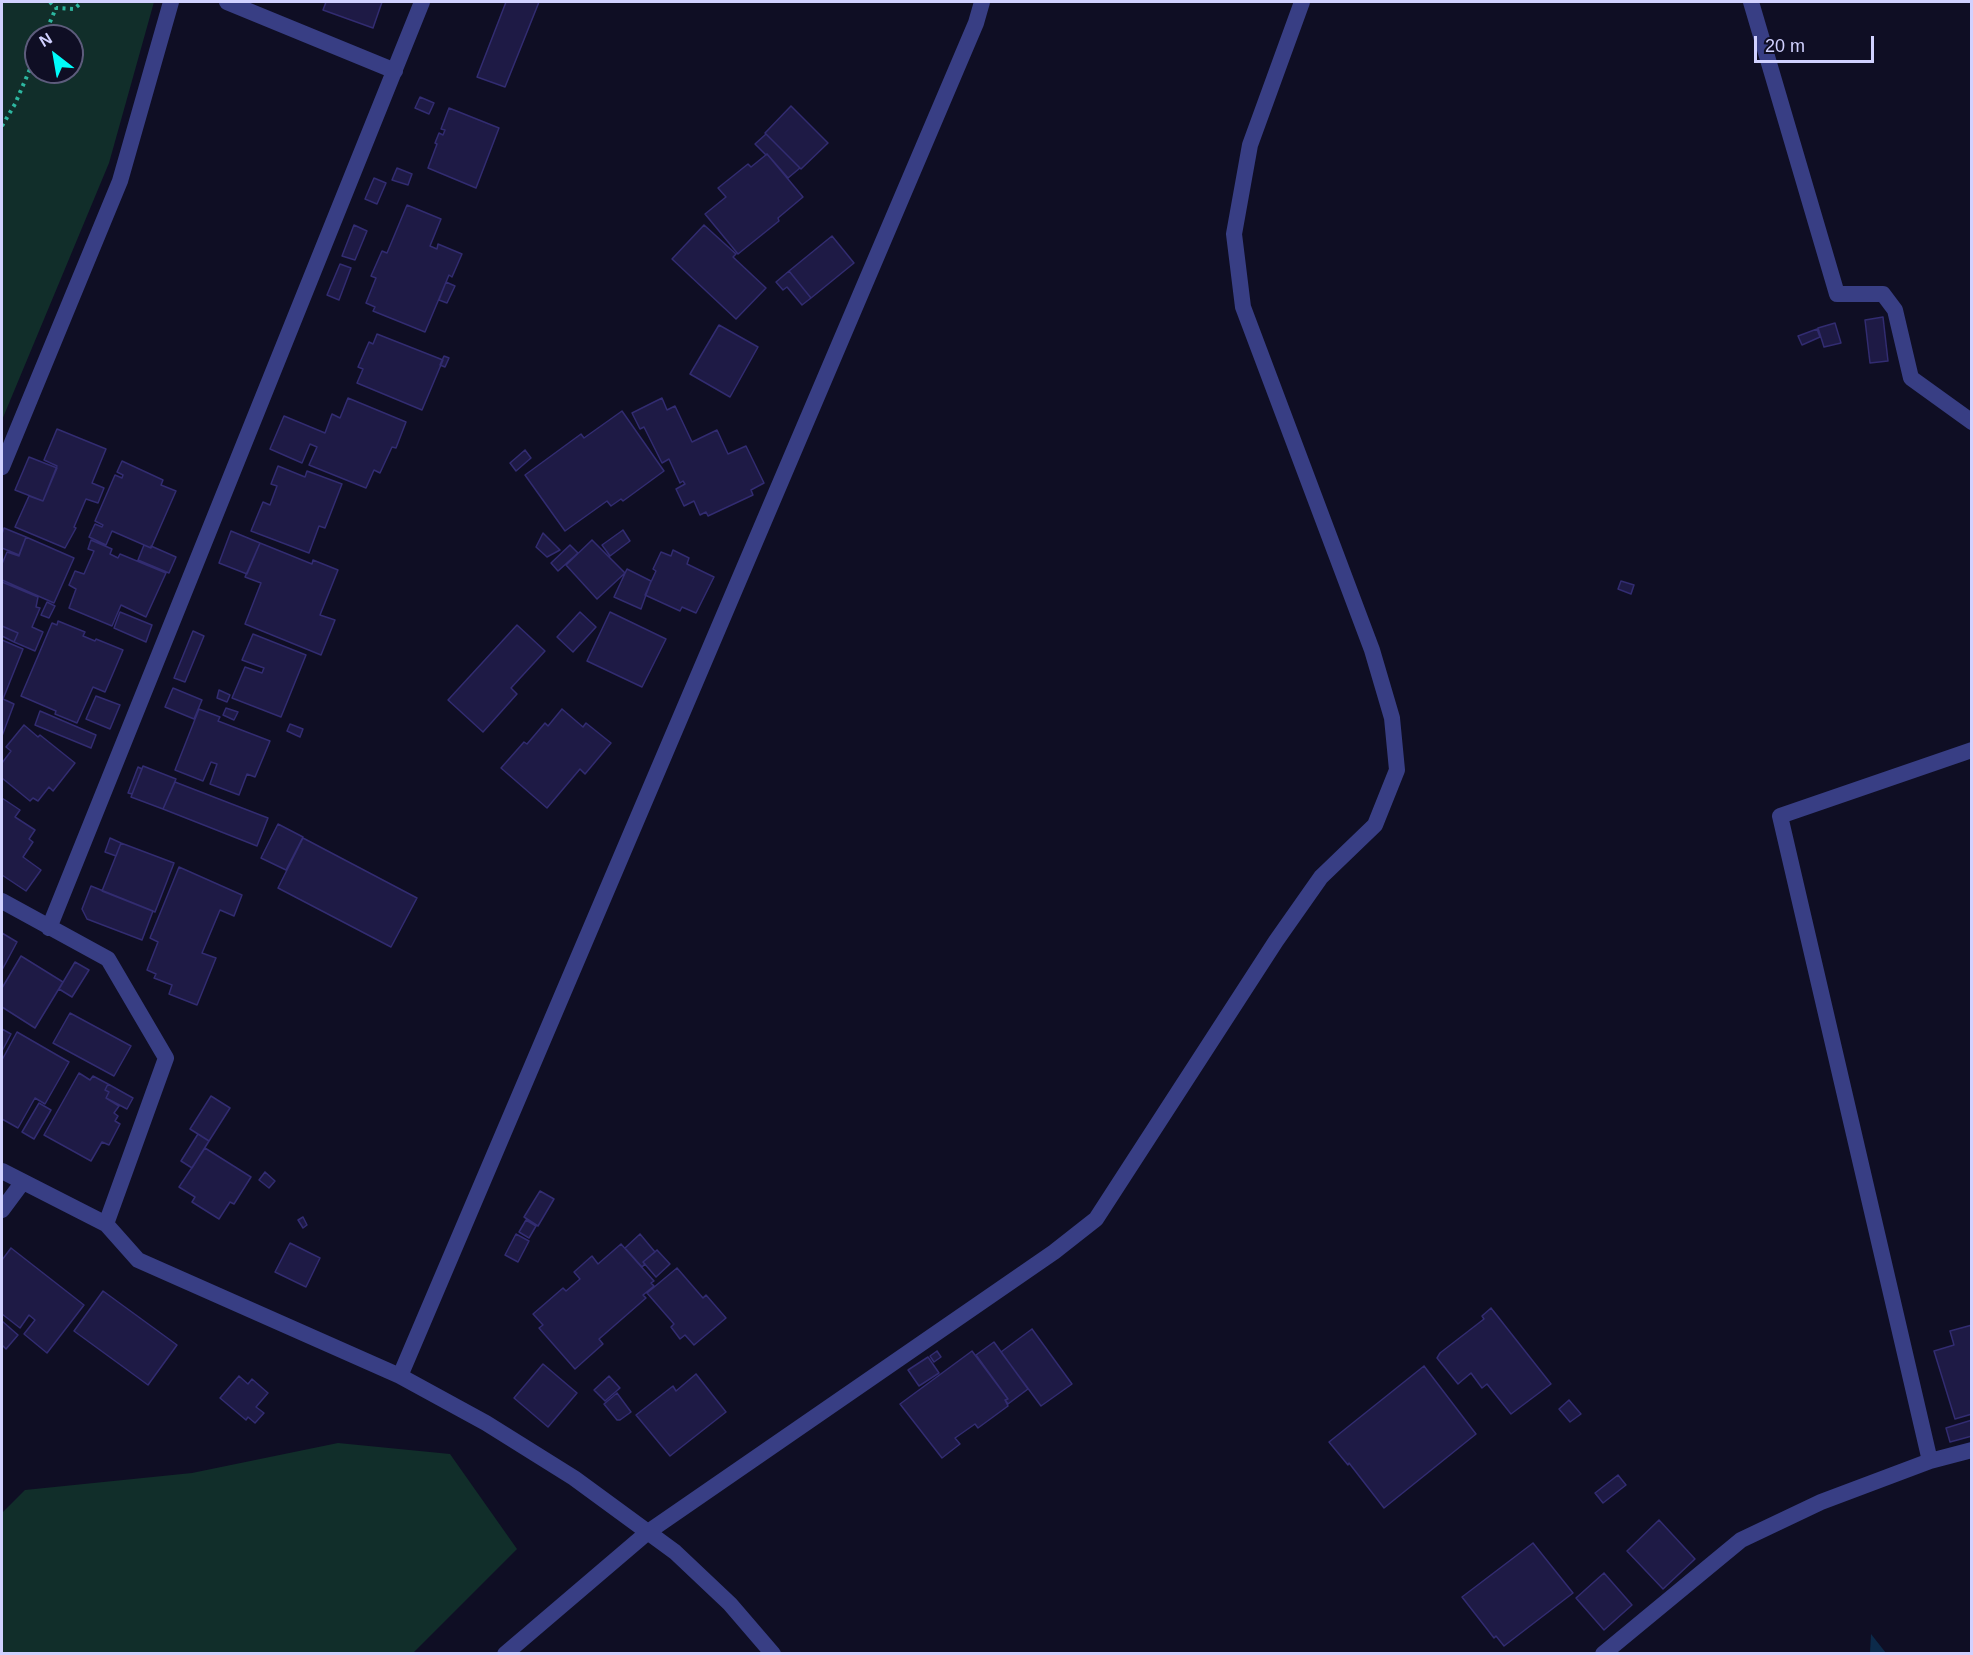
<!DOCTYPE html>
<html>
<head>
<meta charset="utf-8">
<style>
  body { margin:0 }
  #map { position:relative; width:1973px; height:1655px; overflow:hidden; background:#0f0e24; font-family:Helvetica,sans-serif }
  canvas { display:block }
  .frame { position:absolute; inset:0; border:3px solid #d1d1ff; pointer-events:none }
  .north { position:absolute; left:24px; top:24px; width:60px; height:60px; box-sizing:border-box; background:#0f0e24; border:2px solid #5d5c7c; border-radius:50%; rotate:329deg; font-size:16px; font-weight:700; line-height:24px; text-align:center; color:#d1d1ff }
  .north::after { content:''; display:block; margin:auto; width:21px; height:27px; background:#00fcfa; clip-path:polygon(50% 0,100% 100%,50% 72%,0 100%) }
  .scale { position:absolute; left:1754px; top:36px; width:120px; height:27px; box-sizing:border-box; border:3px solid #d1d1ff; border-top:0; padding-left:8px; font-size:18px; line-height:21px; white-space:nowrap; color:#d1d1ff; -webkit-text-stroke:4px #0f0e24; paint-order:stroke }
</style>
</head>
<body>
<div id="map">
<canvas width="1973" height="1655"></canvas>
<div class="frame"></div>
<div class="north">N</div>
<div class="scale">20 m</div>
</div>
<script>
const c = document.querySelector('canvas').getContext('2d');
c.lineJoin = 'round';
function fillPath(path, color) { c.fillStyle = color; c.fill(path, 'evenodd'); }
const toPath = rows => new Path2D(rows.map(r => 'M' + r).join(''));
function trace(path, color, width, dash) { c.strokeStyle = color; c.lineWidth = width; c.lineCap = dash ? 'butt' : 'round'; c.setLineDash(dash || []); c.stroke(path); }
const green = toPath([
  [2,2,154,2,109,163,2,420],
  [36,36,72,36,72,72,36,72],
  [338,1443,450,1454,517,1549,413,1653,2,1653,2,1513,25,1490,192,1473]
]);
const water = toPath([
  [1871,1634,1886,1653,1870,1653]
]);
const building = toPath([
  [326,2,382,2,373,28,323,10,326,2],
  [506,2,539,2,505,87,477,77,506,2],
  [420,97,434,103,429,114,415,108,420,97],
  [791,106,828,143,801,169,765,133,791,106],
  [449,108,499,128,476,188,428,168,437,144,435,143,439,133,443,135,445,130,441,129,449,108],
  [766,134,800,168,788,178,767,154,766,155,755,144,766,134],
  [767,154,803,197,778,218,779,221,738,254,705,214,726,197,718,188,748,164,751,167,767,154],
  [397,168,412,174,408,185,392,180,397,168],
  [374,178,386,183,377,204,365,199,374,178],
  [407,205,441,219,430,246,437,249,438,244,462,254,452,277,449,275,425,332,373,311,375,307,366,303,376,278,371,276,382,251,387,253,407,205],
  [354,225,367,231,355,260,342,256,354,225],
  [704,225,736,254,733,257,766,288,736,319,672,259,704,225],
  [832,236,854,263,811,298,789,271,832,236],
  [340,264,351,268,339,300,327,295,340,264],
  [789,271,811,298,802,305,787,287,783,290,776,282,789,271],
  [446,282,455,286,447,303,439,300,446,282],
  [1883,317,1888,361,1870,363,1865,320,1883,317],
  [1835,323,1841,343,1824,347,1818,328,1835,323],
  [719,325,758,347,730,397,690,374,719,325],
  [1817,329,1820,337,1802,345,1798,336,1817,329],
  [377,334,443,360,422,410,357,383,363,369,358,367,369,342,373,344,377,334],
  [444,356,449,358,445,367,440,365,444,356],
  [348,398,406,422,396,448,392,447,380,473,374,470,366,488,309,465,317,447,310,444,302,463,270,449,284,416,325,433,332,414,340,418,348,398],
  [662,398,667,410,675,406,692,442,717,430,728,454,746,446,764,483,751,490,753,495,708,516,706,512,700,515,694,501,684,506,676,489,685,484,683,481,680,483,669,459,662,463,644,427,640,429,632,413,662,398],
  [622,411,664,471,623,501,621,499,611,506,607,501,565,531,525,475,581,434,584,438,622,411],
  [57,429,106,449,92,483,104,488,98,503,86,499,74,527,76,528,65,548,15,527,29,496,43,501,57,466,44,460,57,429],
  [525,450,531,458,516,471,510,463,525,450],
  [29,457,57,468,43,501,15,490,29,457],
  [122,461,163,480,161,485,176,491,151,548,112,531,106,545,89,537,95,524,102,527,103,525,95,521,115,475,122,478,123,475,117,472,122,461],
  [278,466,305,477,307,471,342,484,325,528,319,526,309,553,251,531,263,502,270,505,277,486,271,484,278,466],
  [4,528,26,537,19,555,2,548,2,534,4,528],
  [623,530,630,541,610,556,602,545,623,530],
  [231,531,260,543,247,574,219,563,231,531],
  [543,533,560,550,547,557,536,547,543,533],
  [26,537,74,558,54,603,2,580,2,564,7,552,19,556,26,537],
  [91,540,112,549,110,554,118,558,120,554,166,573,146,617,121,605,112,626,69,608,76,589,69,585,75,571,84,574,94,551,88,549,91,540],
  [592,540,625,573,597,599,566,565,592,540],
  [260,543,312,564,313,560,338,570,320,615,335,620,321,655,245,624,261,583,245,577,260,543],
  [144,545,151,548,151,546,176,557,169,573,138,560,144,545],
  [570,545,578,553,558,571,551,563,570,545],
  [673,550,689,558,687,564,714,577,696,613,682,607,680,611,645,595,656,571,653,569,661,552,671,556,673,550],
  [627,569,651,581,641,609,614,597,627,569],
  [1621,581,1634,585,1631,594,1618,589,1621,581],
  [2,582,38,597,36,607,40,608,32,627,43,632,35,651,14,642,18,633,2,626,2,582],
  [47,602,55,606,49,618,41,615,47,602],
  [120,612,152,625,146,642,114,628,120,612],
  [580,612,596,627,573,652,557,637,580,612],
  [610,612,666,639,642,687,587,661,610,612],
  [58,621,85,632,83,636,95,641,96,639,123,650,105,692,93,687,77,723,55,714,56,711,21,696,52,623,57,625,58,621],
  [517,625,545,651,511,688,517,694,483,732,448,700,517,625],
  [2,626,18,633,14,642,2,636,2,626],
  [193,631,204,636,185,682,174,678,193,631],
  [253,634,306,655,281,717,232,698,245,667,262,673,264,668,242,660,253,634],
  [2,640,23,649,3,699,14,704,2,736,2,640],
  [173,688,202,700,194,719,165,707,173,688],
  [219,690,230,695,227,702,217,698,219,690],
  [96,696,120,705,110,729,86,719,96,696],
  [226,708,238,712,234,720,223,715,226,708],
  [199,709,220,717,218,721,270,741,255,777,247,774,239,795,210,784,217,764,211,762,203,781,175,770,199,709],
  [562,709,583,727,586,723,611,743,585,774,580,769,547,808,501,768,524,742,527,744,545,723,548,726,562,709],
  [40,711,96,735,91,748,35,725,40,711],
  [290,724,303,729,300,737,287,731,290,724],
  [24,725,38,737,40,735,75,763,53,791,49,787,38,801,33,798,30,801,2,778,2,763,11,751,6,747,24,725],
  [143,766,176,779,163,809,131,797,143,766],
  [138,767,142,769,132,794,128,793,138,767],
  [175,782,268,818,257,846,163,809,175,782],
  [2,798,20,810,15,817,35,830,29,839,33,842,23,857,41,870,26,891,2,875,2,798],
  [278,824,303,837,286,870,261,858,278,824],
  [110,838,121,843,116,856,105,852,110,838],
  [303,838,417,898,391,947,278,888,303,838],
  [121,843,174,863,155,912,102,891,121,843],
  [179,867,242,895,234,916,220,910,202,953,216,958,197,1005,169,994,172,985,154,978,156,974,147,970,158,942,150,938,179,867],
  [91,886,153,911,142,940,87,919,82,909,91,886],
  [2,933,17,942,2,970,2,933],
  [21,956,63,982,35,1028,2,1007,2,988,21,956],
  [75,962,89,970,72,997,59,989,75,962],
  [70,1013,131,1046,114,1076,53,1043,70,1013],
  [2,1029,11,1034,2,1051,2,1029],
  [17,1032,69,1062,45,1104,35,1098,18,1128,2,1119,2,1060,17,1032],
  [79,1073,90,1080,93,1076,108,1084,105,1090,109,1092,106,1098,119,1106,114,1113,118,1116,115,1121,120,1124,109,1145,102,1142,91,1161,44,1135,79,1073],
  [108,1084,133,1098,127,1109,106,1098,109,1092,105,1090,108,1084],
  [211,1096,230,1108,209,1141,190,1129,211,1096],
  [39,1103,51,1110,34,1139,22,1132,39,1103],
  [198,1134,209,1141,192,1168,181,1161,198,1134],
  [205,1148,251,1177,234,1204,230,1202,219,1219,192,1202,195,1197,179,1187,205,1148],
  [265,1172,275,1181,269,1188,259,1180,265,1172],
  [540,1191,554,1199,538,1226,524,1217,540,1191],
  [303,1217,307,1225,303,1228,298,1220,303,1217],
  [526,1220,536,1226,529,1238,519,1232,526,1220],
  [516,1234,529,1241,518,1262,505,1255,516,1234],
  [640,1234,655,1252,643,1262,645,1264,642,1267,625,1248,640,1234],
  [290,1243,320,1258,306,1287,275,1272,290,1243],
  [621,1244,654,1281,651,1283,654,1286,643,1295,646,1298,599,1339,603,1344,575,1369,539,1328,543,1325,533,1314,563,1288,566,1291,580,1279,574,1272,592,1256,598,1264,621,1244],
  [11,1248,84,1305,47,1353,24,1334,35,1320,29,1315,20,1328,2,1314,2,1260,11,1248],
  [657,1250,670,1264,656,1277,643,1262,657,1250],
  [677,1268,703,1298,706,1295,726,1318,694,1345,685,1335,680,1339,671,1327,674,1324,647,1293,677,1268],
  [103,1291,177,1345,148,1385,74,1331,103,1291],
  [1491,1308,1551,1384,1511,1414,1487,1384,1482,1388,1471,1373,1458,1384,1437,1358,1440,1353,1484,1319,1482,1316,1491,1308],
  [2,1321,18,1335,6,1349,2,1345,2,1321],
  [1972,1325,1972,1414,1955,1419,1934,1351,1954,1345,1950,1331,1972,1325],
  [1032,1329,1072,1384,1041,1406,1001,1352,1032,1329],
  [994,1342,1028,1389,1008,1404,1005,1400,1008,1399,976,1355,994,1342],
  [937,1351,941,1357,934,1362,930,1356,937,1351],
  [972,1351,1008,1399,1005,1400,1008,1406,978,1428,975,1424,955,1438,960,1444,942,1458,900,1404,972,1351],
  [928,1357,939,1373,919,1386,908,1370,928,1357],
  [543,1364,577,1393,548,1427,514,1398,543,1364],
  [1424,1366,1476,1434,1384,1508,1349,1463,1348,1465,1329,1442,1424,1366],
  [696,1374,726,1412,670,1456,636,1415,673,1386,676,1391,696,1374],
  [239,1376,248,1384,252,1379,268,1393,256,1407,264,1413,255,1423,248,1417,246,1420,220,1398,239,1376],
  [609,1376,620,1388,605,1401,594,1390,609,1376],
  [617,1393,631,1412,620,1420,617,1420,604,1404,617,1393],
  [1569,1400,1581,1414,1570,1422,1559,1409,1569,1400],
  [1972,1420,1972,1436,1950,1442,1946,1428,1972,1420],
  [1618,1475,1626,1485,1603,1503,1595,1493,1618,1475],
  [1659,1520,1695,1559,1663,1589,1627,1551,1659,1520],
  [1533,1543,1573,1593,1504,1646,1496,1636,1494,1638,1462,1597,1533,1543],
  [1604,1573,1632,1605,1604,1630,1576,1598,1604,1573]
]);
const path = toPath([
  [50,2,56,8,74,9,82,2],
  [44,36,56,8],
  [2,126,15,104,36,55]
]);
const minor = toPath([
  [227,2,395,71],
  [1751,2,1837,294,1883,294,1895,310,1911,378,1972,422],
  [2,467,120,181,171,2],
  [2,901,108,959,166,1058,106,1224],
  [49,928,422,2],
  [2,1171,106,1224,138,1260,400,1376,486,1423,574,1478,675,1552,730,1604,773,1654],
  [2,1210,22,1183],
  [400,1376,976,23,982,2],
  [1930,1461,1780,816,1972,750],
  [505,1654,648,1532,1054,1252,1096,1219,1276,941,1321,877,1375,825,1397,770,1392,718,1372,650,1243,307,1234,234,1250,145,1302,2],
  [1603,1654,1741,1540,1821,1502,1930,1461,1972,1450]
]);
fillPath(green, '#112e2a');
fillPath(water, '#0c2a4a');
fillPath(building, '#1e1a45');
trace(building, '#322c71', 1.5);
trace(path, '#2db7a0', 4, [3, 4.5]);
trace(minor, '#383e84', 16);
</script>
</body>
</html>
